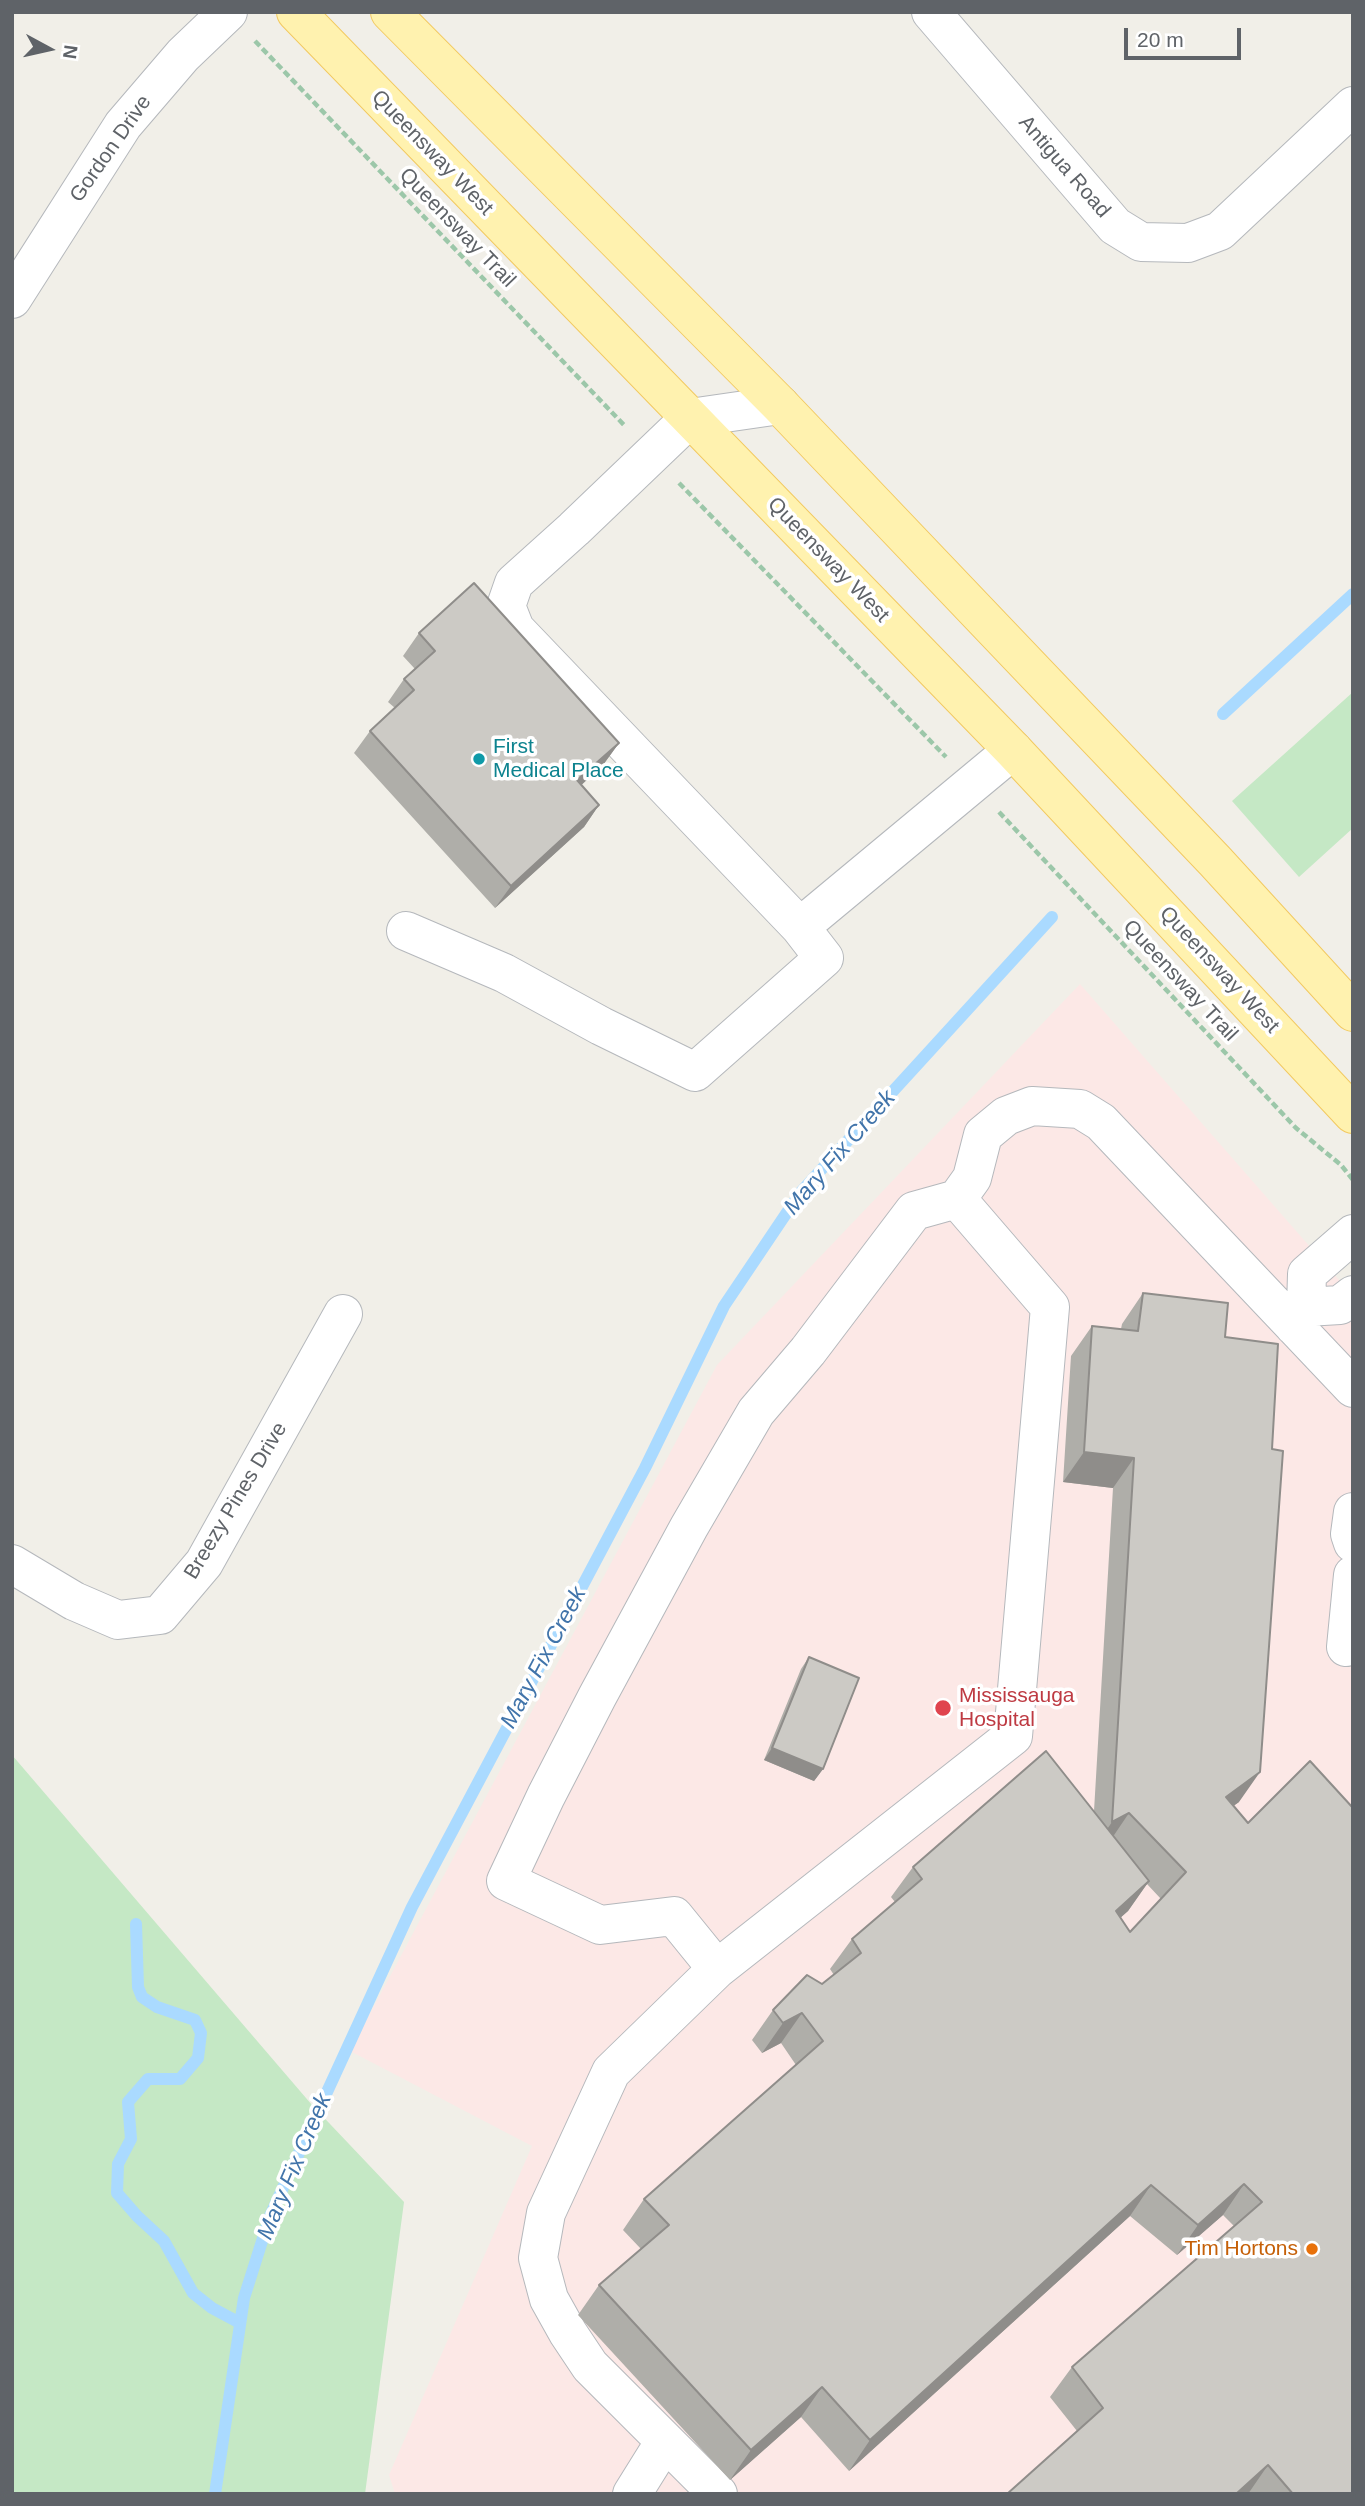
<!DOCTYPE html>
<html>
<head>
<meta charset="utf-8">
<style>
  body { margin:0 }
  #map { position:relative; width:1365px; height:2506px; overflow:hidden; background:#f1efe8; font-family:Arial,sans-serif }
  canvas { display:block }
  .frame { position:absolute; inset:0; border:14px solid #5f6368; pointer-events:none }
  .north { position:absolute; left:14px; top:14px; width:70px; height:70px; -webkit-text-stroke:5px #fff; paint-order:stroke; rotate:98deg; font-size:19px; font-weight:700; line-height:28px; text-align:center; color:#5f6368 }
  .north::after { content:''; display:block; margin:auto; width:24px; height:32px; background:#5f6368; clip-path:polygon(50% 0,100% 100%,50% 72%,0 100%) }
  .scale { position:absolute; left:1124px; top:28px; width:117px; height:32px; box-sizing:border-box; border:4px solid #5f6368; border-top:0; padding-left:9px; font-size:21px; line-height:24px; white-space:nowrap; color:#5f6368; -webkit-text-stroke:5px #fff; paint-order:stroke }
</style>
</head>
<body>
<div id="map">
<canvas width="1365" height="2506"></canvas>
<div class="frame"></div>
<div class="north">N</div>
<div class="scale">20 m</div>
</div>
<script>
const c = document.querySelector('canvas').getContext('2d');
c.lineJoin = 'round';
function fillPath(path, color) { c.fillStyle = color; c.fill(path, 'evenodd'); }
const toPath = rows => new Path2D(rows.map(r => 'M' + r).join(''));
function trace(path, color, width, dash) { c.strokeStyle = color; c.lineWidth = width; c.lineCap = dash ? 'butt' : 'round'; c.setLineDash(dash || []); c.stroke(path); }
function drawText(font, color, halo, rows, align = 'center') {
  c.font = font + ' Arial,sans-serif'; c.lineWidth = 7; c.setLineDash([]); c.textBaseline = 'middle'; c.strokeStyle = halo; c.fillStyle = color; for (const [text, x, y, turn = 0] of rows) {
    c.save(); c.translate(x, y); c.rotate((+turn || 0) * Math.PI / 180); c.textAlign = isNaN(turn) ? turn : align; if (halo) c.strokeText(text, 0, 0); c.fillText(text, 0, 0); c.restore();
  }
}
const medical = toPath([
  [1080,984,1353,1296,1353,2494,395,2494,389,2475,532,2146,350,2051,717,1365]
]);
const green = toPath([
  [1353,692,1353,828,1299,877,1232,801],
  [12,1755,312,2105,404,2202,365,2494,12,2494]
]);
const stream = toPath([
  [1223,714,1353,594],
  [136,1924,138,1987,142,1997,157,2007,195,2020,201,2033,198,2058,180,2079,148,2079,128,2102,131,2139,118,2164,117,2193,137,2216,164,2241,193,2293,212,2308,240,2323],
  [215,2494,244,2298,270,2216,412,1907,645,1468,724,1306,800,1193,1052,917]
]);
const path = toPath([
  [255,41,625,426],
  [679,483,946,757],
  [999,812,1296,1128,1341,1165,1353,1180]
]);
const minor = toPath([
  [931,12,1115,226,1141,242,1188,243,1220,231,1353,106],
  [12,299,123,125,183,55,228,12],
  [780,405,690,418,574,529,514,583,506,606,515,629,800,927],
  [406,931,504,973,601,1026,695,1072,824,958,800,927,1013,750],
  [1306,1307,1340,1305,1353,1295],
  [1294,1326,1306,1307,1307,1274,1353,1234],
  [1353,1512,1350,1534,1353,1543],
  [12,1564,74,1601,118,1620,160,1615,204,1563,343,1314],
  [1346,1647,1353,1575],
  [717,1969,674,1916,600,1925,506,1881,546,1796,597,1697,689,1527,756,1412,808,1351,914,1211,957,1199,972,1178,983,1135,1006,1116,1032,1106,1080,1109,1101,1122,1353,1388],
  [632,2494,665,2441],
  [718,2494,590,2366,568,2333,549,2299,538,2258,546,2213,611,2072,717,1969,1013,1736,1050,1307,957,1199]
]);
const major = toPath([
  [296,12,1013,750,1353,1114],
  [390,12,780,405,1215,861,1353,1012]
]);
const wall = toPath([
  [419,633,619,743,603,765,581,785,599,805,584,827,495,908,354,753,370,731,395,708,388,702,404,679,415,669,403,656],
  [1143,1293,1225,1337,1239,1802,1233,1806,1353,2494,1007,2494,1077,2431,1050,2397,1072,2367,1234,2226,1223,2215,1177,2255,1130,2216,849,2471,801,2417,730,2480,578,2315,599,2285,641,2249,623,2230,644,2199,796,2065,781,2043,762,2053,752,2040,773,2010,822,1984,834,1975,830,1969,852,1939,895,1902,891,1897,913,1867,1094,1811,1113,1488,1063,1482,1071,1356,1092,1326,1121,1329,1122,1324],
  [1147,1884,1161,1899,1130,1932,1120,1918,1128,1911],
  [809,1657,823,1769,814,1781,764,1760,801,1669]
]);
const shadedWall = toPath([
  [619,743,603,765,562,803,577,780],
  [599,805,584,827,495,908,511,886],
  [1084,1452,1134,1458,1113,1488,1063,1482],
  [772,1748,823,1769,814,1781,764,1760],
  [1260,1772,1239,1802,1204,1827,1226,1797],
  [1129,1813,1108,1844,1091,1853,1112,1822],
  [1149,1881,1128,1911,1094,1941,1116,1911],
  [802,2013,781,2043,762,2053,783,2023],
  [1244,2184,1223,2215,1177,2255,1198,2225],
  [1151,2185,1130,2216,849,2471,870,2440],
  [822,2387,801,2417,730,2480,751,2450],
  [1268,2465,1248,2494,1236,2494]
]);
const building = toPath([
  [474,583,619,743,577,780,599,805,511,886,370,731,414,690,404,679,435,651,419,633,474,583],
  [1143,1293,1228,1303,1225,1337,1278,1344,1272,1449,1283,1451,1260,1772,1226,1797,1248,1823,1310,1761,1353,1808,1353,2494,1293,2494,1268,2465,1236,2494,1007,2494,1103,2408,1072,2367,1262,2202,1244,2184,1198,2225,1151,2185,870,2440,822,2387,751,2450,599,2285,669,2225,644,2199,823,2041,802,2013,783,2023,773,2010,807,1975,822,1984,861,1953,852,1939,922,1879,913,1867,1046,1751,1149,1881,1116,1911,1130,1932,1186,1872,1129,1813,1112,1822,1134,1458,1084,1452,1092,1326,1138,1331,1143,1293],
  [809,1657,859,1678,823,1769,772,1748,809,1657]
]);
const markers = [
  [479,759,7,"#0f9aa8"],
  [943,1708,9,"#e0444e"],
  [1312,2249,7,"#e8710a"]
];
const streetNames = [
  ["Gordon Drive",111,149,-55],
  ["Queensway West",432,153,46],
  ["Antigua Road",1064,167,49],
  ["Queensway Trail",457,228,46],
  ["Queensway West",828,560,46],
  ["Queensway West",1219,970,47],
  ["Queensway Trail",1180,981,47],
  ["Breezy Pines Drive",236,1501,-59]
];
const cultureNames = [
  ["First",493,747],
  ["Medical Place",493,771]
];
const healthNames = [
  ["Mississauga",959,1696],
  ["Hospital",959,1720]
];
const foodNames = [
  ["Tim Hortons",1298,2249]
];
const waterNames = [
  ["Mary Fix Creek",840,1153,-49],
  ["Mary Fix Creek",544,1658,-62],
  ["Mary Fix Creek",295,2167,-67]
];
fillPath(medical, '#fce8e6');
fillPath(green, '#c5e8c5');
trace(stream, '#aadaff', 12);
trace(minor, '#b5b8bc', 40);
trace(major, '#f2c960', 40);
trace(path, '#9cc7a9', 4.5, [7, 3.5]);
trace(minor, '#fff', 38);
trace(major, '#fff2af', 38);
fillPath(wall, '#afaea9');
fillPath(shadedWall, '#8f8d8a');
fillPath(building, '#cccac5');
trace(building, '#8f8d8a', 2);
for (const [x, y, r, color] of markers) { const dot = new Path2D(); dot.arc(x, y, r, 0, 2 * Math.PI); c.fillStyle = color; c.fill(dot); trace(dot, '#fff', 2.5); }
drawText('21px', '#5f6368', '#fff', streetNames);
drawText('21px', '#0d838f', '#fff', cultureNames, 'left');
drawText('21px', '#be3a42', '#fff', healthNames, 'left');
drawText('21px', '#c56008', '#fff', foodNames, 'right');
drawText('italic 23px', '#4174aa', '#fff', waterNames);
</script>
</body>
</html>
